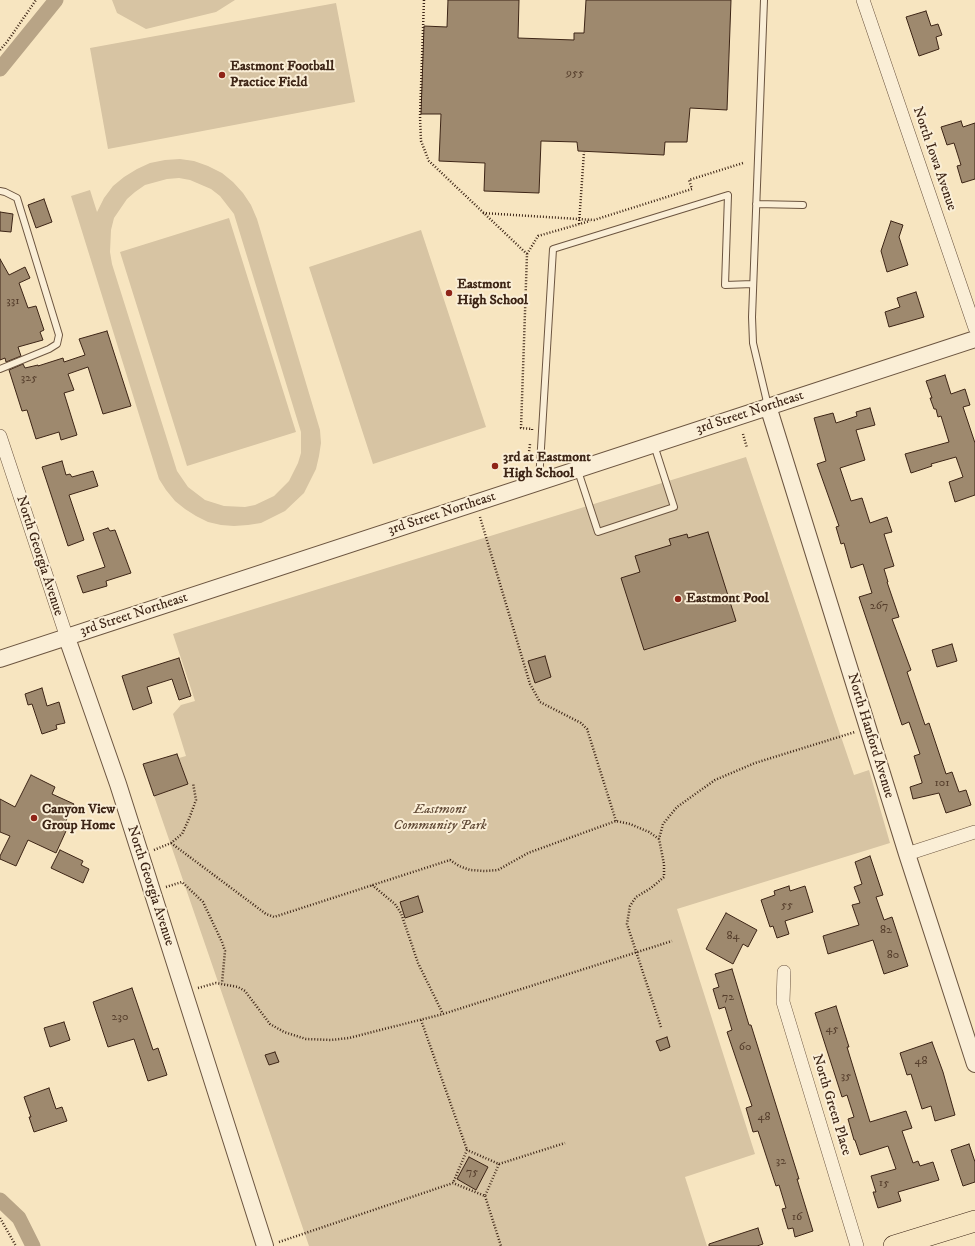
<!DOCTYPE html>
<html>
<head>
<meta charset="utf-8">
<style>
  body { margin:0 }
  canvas { display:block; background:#f7e5c0 }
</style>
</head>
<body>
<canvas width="975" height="1246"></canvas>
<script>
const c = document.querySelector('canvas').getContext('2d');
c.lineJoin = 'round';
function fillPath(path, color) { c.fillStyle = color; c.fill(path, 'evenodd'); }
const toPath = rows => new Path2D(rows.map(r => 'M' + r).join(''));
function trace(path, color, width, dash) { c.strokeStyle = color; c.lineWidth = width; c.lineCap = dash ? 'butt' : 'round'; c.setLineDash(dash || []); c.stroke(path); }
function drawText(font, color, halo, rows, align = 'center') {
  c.font = font + ' "IM FELL DW Pica",serif'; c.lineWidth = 4; c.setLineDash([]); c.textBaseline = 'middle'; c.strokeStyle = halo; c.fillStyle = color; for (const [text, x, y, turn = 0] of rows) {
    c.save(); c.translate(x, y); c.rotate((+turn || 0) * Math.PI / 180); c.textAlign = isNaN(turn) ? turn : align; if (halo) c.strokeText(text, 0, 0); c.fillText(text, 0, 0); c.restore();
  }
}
const green = toPath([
  [112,0,235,0,216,12,146,29,117,13],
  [336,3,355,102,108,149,90,48],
  [180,159,194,161,208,166,222,173,233,182,243,193,251,205,257,219,320,430,321,443,319,456,316,469,304,493,285,511,261,523,248,525,234,526,221,525,208,522,196,516,185,509,175,501,166,490,159,479,71,196,90,190,97,212,104,198,113,186,124,177,137,169,150,163,165,160],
  [179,178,190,180,211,189,220,196,234,214,301,432,301,453,298,463,289,481,274,496,255,505,245,507,224,506,205,500,188,487,177,471,112,264,110,252,111,230,114,218,127,199,135,192,145,185,167,179],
  [229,218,296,432,187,466,120,252],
  [421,230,486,427,373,464,309,267],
  [746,457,854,775,869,770,890,843,677,909,755,1154,685,1177,707,1246,309,1246,154,796,188,784,179,758,186,756,173,714,181,705,195,701,173,634]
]);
const canal = toPath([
  [0,69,56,0],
  [0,1200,19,1218,33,1246]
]);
const building = toPath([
  [448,0,519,0,518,38,574,40,574,33,584,33,586,0,731,0,727,110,690,108,687,142,665,142,664,155,578,151,577,142,541,141,539,193,484,191,485,163,439,161,441,114,421,114,424,26,447,27,448,0],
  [926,11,931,26,938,24,942,35,936,37,939,49,919,56,906,17,926,11],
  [961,121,963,127,975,123,975,179,962,183,957,166,961,165,954,143,947,145,941,127,961,121],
  [44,199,52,222,36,228,28,205,44,199],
  [0,212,13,214,11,232,0,231,0,212],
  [891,221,903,225,899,237,908,265,887,272,881,251,891,221],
  [0,259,9,275,25,267,30,278,19,283,28,308,36,306,44,330,40,332,43,340,18,347,21,356,6,362,5,358,0,360,0,259],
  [916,292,924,317,889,327,885,312,900,307,897,298,916,292],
  [107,331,131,406,103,414,88,367,68,374,74,390,64,393,77,435,61,440,59,432,36,439,27,410,22,411,9,370,23,364,25,368,38,365,38,366,63,358,64,362,85,355,79,339,107,331],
  [945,375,951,394,965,389,970,405,963,407,975,443,975,495,955,502,949,482,963,477,956,457,931,464,932,466,911,473,905,454,949,442,941,416,938,417,936,409,934,409,930,398,932,398,926,381,945,375],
  [870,408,875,425,856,430,865,460,840,468,851,501,862,498,870,523,887,517,892,532,884,534,894,566,884,569,888,582,887,582,899,617,892,619,911,670,907,672,925,725,929,723,946,774,952,772,959,792,966,790,971,805,946,813,939,793,913,799,910,787,922,783,922,782,914,756,920,754,909,722,902,725,859,597,872,593,863,564,851,568,844,543,841,544,836,527,839,526,817,464,826,461,814,418,833,413,836,423,857,416,856,412,870,408],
  [62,461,66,475,70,474,72,477,93,471,98,486,69,495,84,540,68,546,42,467,62,461],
  [108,528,110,531,115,530,131,573,106,581,107,586,83,593,77,576,105,567,93,533,108,528],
  [708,532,736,621,644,650,621,578,640,572,635,556,671,545,669,539,687,534,688,538,708,532],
  [952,644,957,661,937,667,932,650,952,644],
  [545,656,551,677,535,683,528,661,545,656],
  [179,658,191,696,179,700,172,679,147,687,152,703,133,710,122,676,179,658],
  [42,688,47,706,59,702,65,723,56,725,57,729,42,734,32,704,28,705,25,694,42,688],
  [177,754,188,784,154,796,143,764,177,754],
  [31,775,55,787,52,794,74,804,62,829,66,831,56,853,28,840,16,866,0,859,0,856,10,836,0,832,0,799,15,807,31,775],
  [60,850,83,861,81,865,89,869,83,883,51,868,60,850],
  [870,856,883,895,876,897,884,920,892,917,908,966,884,974,873,940,828,954,823,936,859,925,852,905,860,903,854,887,862,884,855,862,870,856],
  [789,886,790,891,805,886,813,912,785,921,789,934,777,938,773,926,770,927,761,900,775,895,774,891,789,886],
  [418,896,423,912,405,918,400,902,418,896],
  [726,913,757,930,748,947,743,944,733,964,706,949,726,913],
  [732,969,749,1025,751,1025,799,1179,797,1179,813,1231,795,1237,793,1228,788,1229,782,1209,786,1208,779,1185,776,1186,758,1131,753,1132,746,1108,752,1106,727,1032,732,1030,725,1007,719,1009,713,989,719,987,715,974,732,969],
  [132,988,153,1050,158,1048,167,1075,148,1081,134,1039,108,1047,93,1002,132,988],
  [836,1006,849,1047,847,1047,870,1122,906,1111,912,1128,902,1131,913,1163,918,1161,920,1166,933,1162,939,1180,898,1192,901,1201,878,1208,873,1192,876,1192,871,1176,896,1169,888,1146,860,1155,855,1140,854,1140,848,1119,854,1117,847,1095,842,1097,815,1013,836,1006],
  [64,1022,70,1040,50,1047,44,1028,64,1022],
  [667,1037,670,1047,660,1051,656,1041,667,1037],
  [932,1042,943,1072,955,1115,935,1121,931,1106,922,1109,911,1074,907,1075,900,1053,932,1042],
  [275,1052,279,1062,269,1065,265,1055,275,1052],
  [49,1088,56,1109,62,1107,67,1121,34,1132,29,1117,31,1117,24,1097,49,1088],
  [969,1144,975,1162,975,1182,963,1186,951,1150,969,1144],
  [469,1157,488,1167,476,1190,457,1179,469,1157],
  [758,1228,763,1244,757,1246,709,1246,709,1244,758,1228]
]);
const path = toPath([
  [424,0,420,116,421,141,429,161,527,254,521,428,532,429,532,431],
  [0,50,7,42,36,0],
  [483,213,594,220,692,189,689,180,743,163],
  [579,224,584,152],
  [527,254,538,236,590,221],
  [743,434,747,448],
  [528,460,530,444],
  [480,517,530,684,540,702,581,723,587,729,616,821],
  [171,843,266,914,274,917,450,860,459,866,470,870,485,871,498,870,528,853,616,821,630,824,649,832,659,839],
  [154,850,171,843,182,834,189,819,196,800,193,783],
  [372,885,395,904,401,913,418,963,443,1014],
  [166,887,182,882,203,902,222,942,225,951,222,983],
  [198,988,216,983,238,987,245,991,270,1024,284,1032,306,1039,331,1040,349,1038,443,1014,672,941],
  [421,1020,467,1150],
  [661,1027,627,924,630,906,636,897,651,888,664,877,664,864,659,839,663,824,677,807,715,780,755,763,855,732],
  [499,1164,565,1143],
  [485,1196,501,1246],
  [0,1218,16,1246],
  [279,1242,453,1183,485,1196,499,1164,467,1150,453,1183]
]);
const service = toPath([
  [764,0,752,317,753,343,768,406],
  [0,191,5,192,17,198,59,335,57,344,49,349,0,369],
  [756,204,803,205],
  [578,471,598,532,674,507,654,445],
  [539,481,553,249,728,195,725,285,753,284]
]);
const minor = toPath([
  [863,0,975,328],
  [0,436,67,638],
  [907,854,975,832],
  [784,972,783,1002,857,1246]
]);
const tertiary = toPath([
  [768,406,907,854,975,1064],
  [67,638,118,784,265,1246],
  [0,659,975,339]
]);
const primary = toPath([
  [894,1246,975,1221]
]);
const markers = [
  [222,75,4,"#8f2418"],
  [449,293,4,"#8f2418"],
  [495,466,4,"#8f2418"],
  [678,599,4,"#8f2418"],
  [34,818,4,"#8f2418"]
];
const numberNames = [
  ["955",575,74],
  ["331",13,302],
  ["325",29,379],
  ["267",879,607],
  ["101",942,784],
  ["55",787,906],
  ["82",886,931],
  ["84",733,937],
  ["80",893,956],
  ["72",728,998],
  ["230",120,1018],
  ["45",832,1030],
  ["60",745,1048],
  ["48",921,1062],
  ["35",846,1077],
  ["48",764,1118],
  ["32",781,1162],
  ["75",472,1173],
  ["15",884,1184],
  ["16",797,1218]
];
const poiNames = [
  ["Eastmont Football",230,67],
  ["Practice Field",230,83],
  ["Eastmont",457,285],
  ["High School",457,301],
  ["3rd at Eastmont",503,458],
  ["High School",503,474],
  ["Eastmont Pool",686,599],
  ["Canyon View",42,810],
  ["Group Home",42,826]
];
const streetNames = [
  ["North Iowa Avenue",934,159,71],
  ["3rd Street Northeast",750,413,-18],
  ["3rd Street Northeast",442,514,-18],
  ["North Georgia Avenue",39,556,72],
  ["3rd Street Northeast",134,615,-18],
  ["North Hanford Avenue",870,736,73],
  ["North Georgia Avenue",150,886,72],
  ["North Green Place",831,1105,73]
];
const parkNames = [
  ["Eastmont",440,810],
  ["Community Park",440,826]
];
fillPath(green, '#d7c4a3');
trace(canal, '#b8a486', 15);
fillPath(building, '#9e896e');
trace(building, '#3d2516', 1);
trace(service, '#6c5540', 8);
trace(minor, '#6c5540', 14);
trace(tertiary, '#6c5540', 18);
trace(primary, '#3d2516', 22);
trace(path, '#3d2516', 2.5, [1, 2]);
trace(service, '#faeed6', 6);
trace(minor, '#faeed6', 13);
trace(tertiary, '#faeed6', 16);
trace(primary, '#f7e5c0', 21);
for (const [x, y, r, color] of markers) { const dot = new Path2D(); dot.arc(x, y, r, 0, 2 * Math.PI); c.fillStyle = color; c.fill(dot); trace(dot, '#faeed6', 1.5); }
drawText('12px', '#553e2c', null, numberNames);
drawText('bold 14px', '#3d2516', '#faeed6', poiNames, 'left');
drawText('14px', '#3d2516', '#faeed6', streetNames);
drawText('italic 14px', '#644d39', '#faeed6', parkNames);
</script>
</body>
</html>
